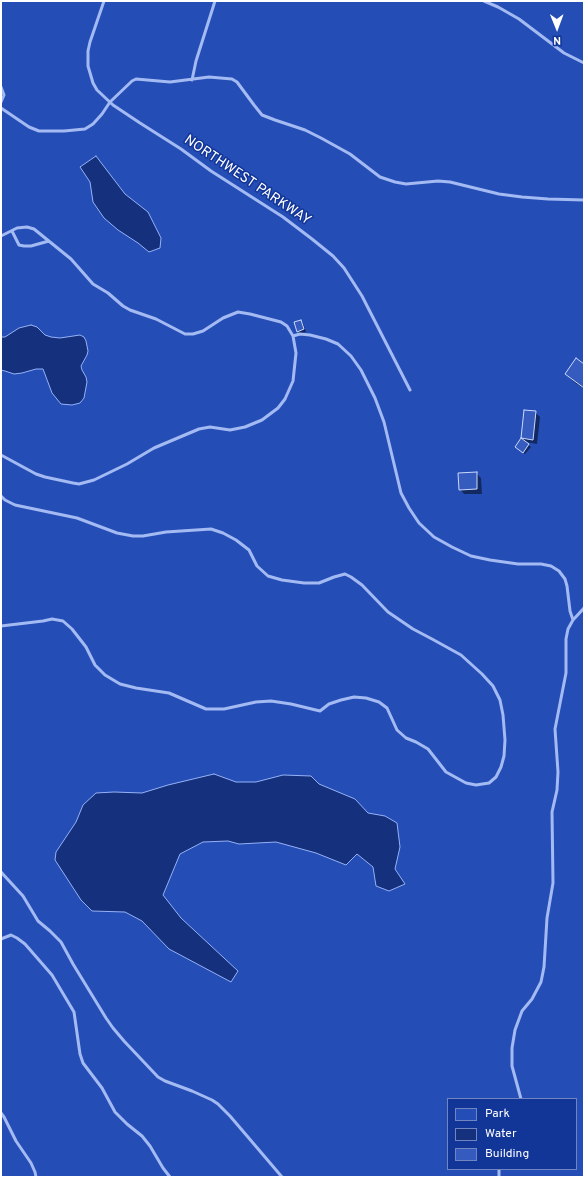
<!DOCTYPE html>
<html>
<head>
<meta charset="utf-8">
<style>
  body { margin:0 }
  #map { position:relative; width:585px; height:1178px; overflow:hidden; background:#123598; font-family:Overpass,sans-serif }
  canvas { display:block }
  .frame { position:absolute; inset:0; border:2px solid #fff; pointer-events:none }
  .legend { position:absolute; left:447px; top:1098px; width:130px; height:72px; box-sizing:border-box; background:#123598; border:1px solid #7186c1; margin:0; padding:5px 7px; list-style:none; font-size:12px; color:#fff }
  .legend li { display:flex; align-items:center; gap:8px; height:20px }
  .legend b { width:20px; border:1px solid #7186c1 }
  .north { position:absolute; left:537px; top:8px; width:40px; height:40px; -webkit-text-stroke:3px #123598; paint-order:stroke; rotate:179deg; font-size:11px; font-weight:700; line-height:16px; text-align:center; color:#fff }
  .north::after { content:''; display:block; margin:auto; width:14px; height:18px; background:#fff; clip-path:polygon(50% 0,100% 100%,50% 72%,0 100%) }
</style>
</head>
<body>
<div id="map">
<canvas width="585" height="1178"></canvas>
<div class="frame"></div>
<ul class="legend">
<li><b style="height:11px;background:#254db6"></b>Park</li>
<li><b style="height:11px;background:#15307c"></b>Water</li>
<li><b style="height:11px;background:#365bbe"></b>Building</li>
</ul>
<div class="north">N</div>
</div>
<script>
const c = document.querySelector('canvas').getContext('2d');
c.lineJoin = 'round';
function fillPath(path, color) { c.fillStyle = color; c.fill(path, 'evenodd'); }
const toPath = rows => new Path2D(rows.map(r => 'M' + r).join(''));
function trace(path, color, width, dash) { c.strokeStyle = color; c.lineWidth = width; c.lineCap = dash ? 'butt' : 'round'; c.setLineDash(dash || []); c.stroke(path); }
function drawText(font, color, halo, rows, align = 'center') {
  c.font = font + ' Overpass,sans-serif'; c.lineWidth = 3; c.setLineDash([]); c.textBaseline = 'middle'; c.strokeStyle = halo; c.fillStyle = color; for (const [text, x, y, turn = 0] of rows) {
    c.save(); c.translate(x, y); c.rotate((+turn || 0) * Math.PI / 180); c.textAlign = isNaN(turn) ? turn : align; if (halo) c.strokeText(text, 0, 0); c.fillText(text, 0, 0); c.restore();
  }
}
const green = toPath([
  [1,1,584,1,584,1177,1,1177],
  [448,1099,576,1099,576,1169,448,1169]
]);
const water = toPath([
  [96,156,125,194,148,212,161,238,160,248,149,252,138,243,118,230,104,218,93,202,90,182,80,167,96,156],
  [31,325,37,327,45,335,51,337,60,338,80,335,84,337,86,341,88,351,87,355,81,366,82,370,86,377,87,382,84,398,80,403,72,405,61,404,52,393,43,369,36,369,22,373,14,374,5,371,1,370,1,337,5,337,19,328,31,325],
  [214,774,236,782,256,782,283,775,311,776,319,784,355,799,368,813,385,816,397,823,400,847,395,869,405,884,389,891,376,886,373,867,357,854,346,865,316,853,276,842,239,844,228,841,203,842,180,854,163,895,181,918,238,971,231,982,169,949,142,921,125,912,92,911,81,900,55,860,56,852,76,822,83,805,96,793,114,792,142,793,168,785,214,774]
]);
const shadow = toPath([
  [301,321,303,323,306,332,300,334,298,331],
  [584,365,584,389,574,382,566,374],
  [535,412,540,417,537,444,525,442,531,447,525,454,516,447,522,438],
  [476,473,481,478,482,494,464,494,460,489]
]);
const building = toPath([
  [301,320,304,329,297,332,294,322,301,320],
  [576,358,584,364,584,388,565,374,576,358],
  [524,410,536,411,533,440,521,438,524,410],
  [521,438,529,444,523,453,515,447,521,438],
  [477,472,477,489,459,490,458,473,477,472]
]);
const lane = toPath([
  [104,1,90,42,88,51,88,66,93,83,97,90,113,105,140,123,181,149,211,171,283,217,312,239,333,256,344,268,362,296,410,390],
  [484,1,498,7,519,19,564,53,584,63],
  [192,80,196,61,215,1],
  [1,87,4,95,1,102],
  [1,108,29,127,39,131,64,131,85,129,93,124,102,114,110,102,132,81,136,79,170,82,209,77,232,79,237,82,254,105,262,115,275,120,305,130,321,138,350,154,380,177,395,182,406,184,438,181,450,182,499,194,522,197,548,199,584,200],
  [12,231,19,245,24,246,31,246,49,241],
  [1,236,17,228,27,227,34,229,71,259,93,284,108,293,123,306,130,310,156,319,185,334,193,334,203,331,223,318,238,312,250,314,281,322,287,326,293,336,296,353,293,381,285,399,278,408,262,420,245,427,230,430,210,427,199,429,154,448,127,464,94,480,79,484,73,483,45,477,36,474,1,455],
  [293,336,300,334,310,335,326,339,338,344,351,356,361,370,375,398,384,422,401,493,409,508,419,523,434,537,452,547,471,556,490,560,518,564,541,564,551,566,559,571,565,579,567,586,570,611,573,620],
  [1,496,5,500,15,505,77,518,117,533,133,536,143,536,166,532,211,529,223,533,236,540,249,550,257,566,268,576,282,580,304,583,319,583,334,577,345,574,351,577,362,585,388,612,413,629,432,639,461,655,482,674,493,686,500,700,503,715,505,740,504,756,501,767,496,777,489,783,476,785,466,783,446,772,428,749,416,742,406,738,397,730,387,708,379,702,366,698,354,697,341,700,329,704,320,711,291,704,271,701,256,702,224,709,206,709,169,693,136,688,120,684,105,675,95,665,86,647,72,629,63,621,52,619,43,621,1,626],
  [1,872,23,896,38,921,50,931,61,942,73,964,106,1018,113,1028,124,1041,158,1077,165,1081,192,1091,212,1100,218,1104,230,1116,282,1177],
  [1,939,11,935,17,938,25,944,52,975,74,1012,80,1054,83,1063,102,1088,115,1112,127,1124,142,1136,150,1146,163,1168,170,1177],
  [521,1099,512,1066,512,1048,515,1030,522,1011,532,999,541,982,544,967,547,918,553,883,552,812,557,790,558,772,555,729,566,673,566,639,568,629,573,620,584,608],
  [1,1113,4,1117,16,1141,31,1163,35,1172,36,1177],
  [499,1169,499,1177]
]);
const streetNames = [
  ["NORTHWEST PARKWAY",247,181,34]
];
fillPath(green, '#254db6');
fillPath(water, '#15307c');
trace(water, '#95b2f7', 1);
fillPath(shadow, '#0007');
fillPath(building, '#365bbe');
trace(building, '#cbd9fd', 1);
trace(lane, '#a3baf3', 3);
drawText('14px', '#fff', '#123598', streetNames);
</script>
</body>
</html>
